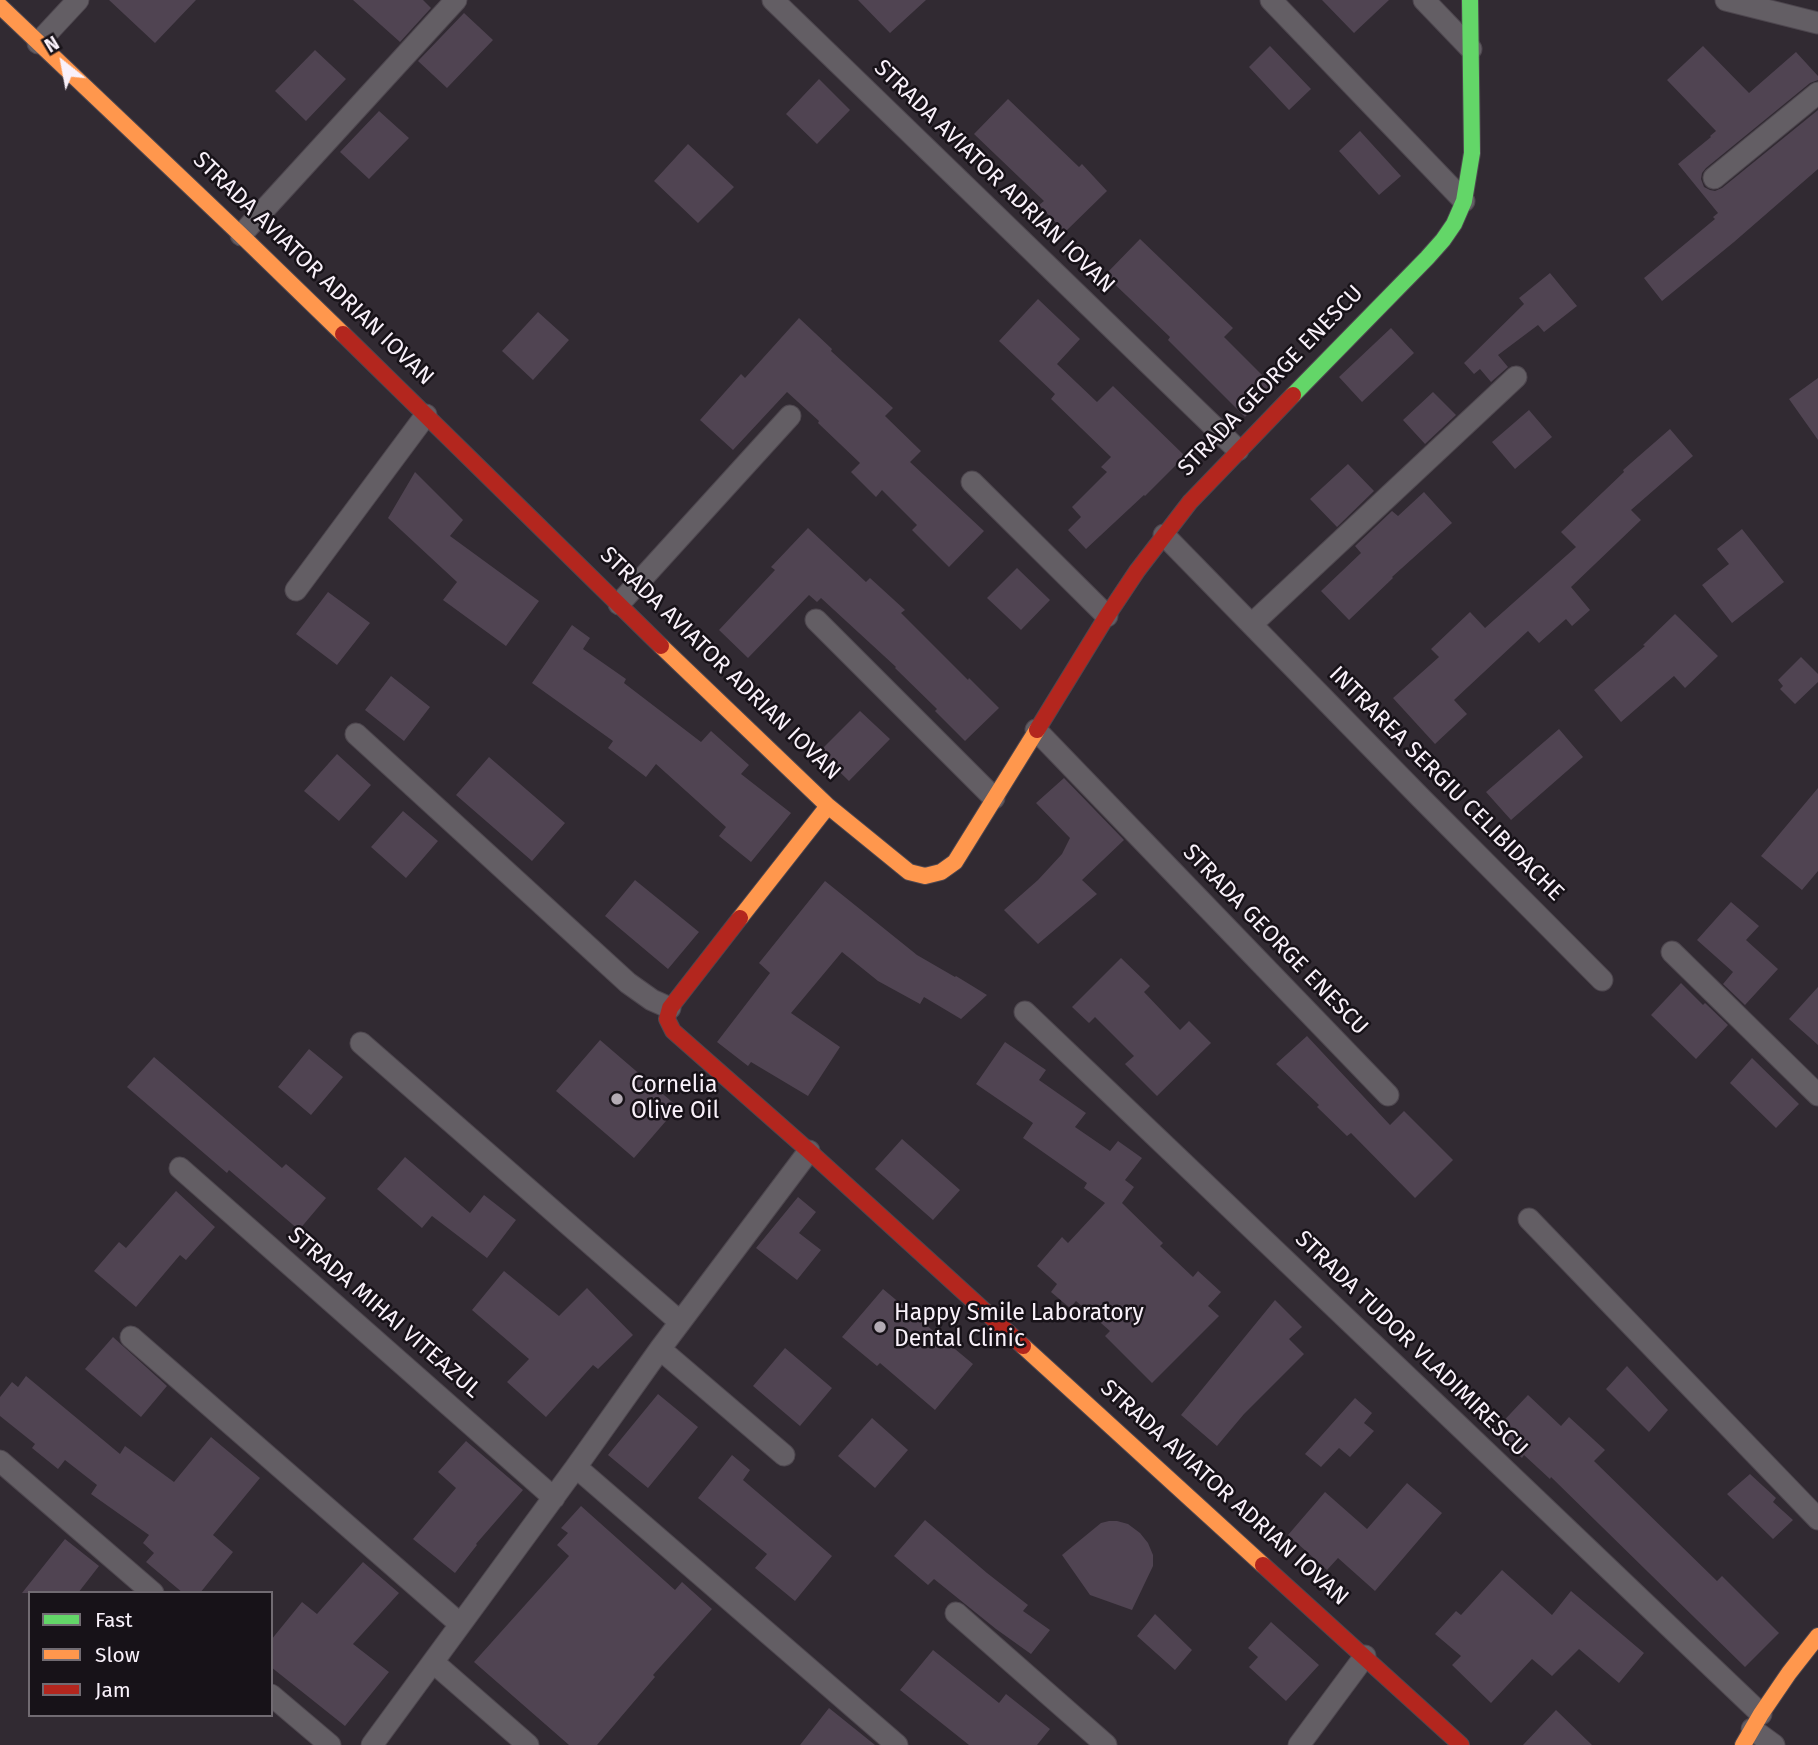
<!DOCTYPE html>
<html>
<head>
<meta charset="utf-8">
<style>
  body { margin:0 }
  #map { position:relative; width:1818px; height:1745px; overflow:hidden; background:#312a32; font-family:"Fira Sans",sans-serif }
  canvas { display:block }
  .legend { position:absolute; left:28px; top:1591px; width:245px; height:126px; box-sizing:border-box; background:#171218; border:2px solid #716b72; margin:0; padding:9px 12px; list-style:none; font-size:21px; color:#f9f1fa }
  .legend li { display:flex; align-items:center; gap:14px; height:35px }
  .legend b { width:35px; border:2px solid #716b72 }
  .north { position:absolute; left:28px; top:28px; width:70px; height:70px; -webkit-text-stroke:5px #171218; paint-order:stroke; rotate:329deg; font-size:19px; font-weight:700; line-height:28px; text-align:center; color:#f9f1fa }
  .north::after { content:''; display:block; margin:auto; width:24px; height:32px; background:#f9f1fa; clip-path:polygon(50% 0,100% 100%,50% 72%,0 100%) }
</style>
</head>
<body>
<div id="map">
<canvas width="1818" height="1745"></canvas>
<ul class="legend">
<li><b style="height:9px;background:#63d668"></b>Fast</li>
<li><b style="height:9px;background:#ff974d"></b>Slow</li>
<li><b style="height:9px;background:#b3261e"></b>Jam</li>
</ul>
<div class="north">N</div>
</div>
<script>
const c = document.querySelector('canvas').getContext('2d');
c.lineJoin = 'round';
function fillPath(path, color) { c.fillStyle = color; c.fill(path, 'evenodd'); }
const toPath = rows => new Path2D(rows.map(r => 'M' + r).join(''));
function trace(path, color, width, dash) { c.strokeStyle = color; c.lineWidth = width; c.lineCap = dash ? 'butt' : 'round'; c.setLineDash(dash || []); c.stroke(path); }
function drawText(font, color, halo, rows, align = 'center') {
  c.font = font + ' "Fira Sans",sans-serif'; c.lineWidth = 5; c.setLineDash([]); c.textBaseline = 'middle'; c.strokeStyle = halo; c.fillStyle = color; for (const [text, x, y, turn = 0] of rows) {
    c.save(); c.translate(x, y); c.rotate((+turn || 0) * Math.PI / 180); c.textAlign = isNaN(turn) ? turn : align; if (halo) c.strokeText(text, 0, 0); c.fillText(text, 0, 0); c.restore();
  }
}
const building = toPath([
  [109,0,196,0,155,43],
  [353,0,423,0,431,8,400,42],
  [858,0,926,0,890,33],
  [1322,0,1389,0,1354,33],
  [464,13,493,40,447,88,418,61],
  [1270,46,1311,89,1289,110,1249,67],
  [1703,46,1749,93,1796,52,1818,76,1818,80,1810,83,1706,168,1702,173,1701,179,1704,187,1710,190,1715,191,1722,188,1818,110,1818,169,1734,242,1662,301,1644,278,1715,219,1713,217,1718,213,1678,164,1711,137,1710,136,1716,131,1667,80],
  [315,50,346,79,306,121,275,91],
  [819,79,850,110,817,144,786,114],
  [1008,99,1079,167,1082,164,1107,191,1065,232,1039,205,1044,201,974,134],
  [379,111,409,138,369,179,340,152],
  [1360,131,1401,176,1379,195,1339,151],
  [688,144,734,187,698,223,654,181],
  [1140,239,1233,328,1224,337,1274,387,1245,417,1168,340,1170,337,1105,275],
  [1550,273,1577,306,1544,332,1538,325,1498,355,1508,367,1491,382,1480,369,1474,374,1464,363,1524,304,1519,298],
  [1038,299,1080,339,1057,364,1097,402,1113,386,1185,456,1145,496,1144,495,1086,549,1068,530,1081,517,1072,507,1107,472,1101,467,1111,457,1051,399,1055,394,999,341],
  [538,312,569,340,533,380,502,351],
  [799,318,832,349,831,351,893,408,885,416,921,451,910,462,984,531,949,567,912,530,917,525,882,490,876,497,851,472,860,463,818,423,819,421,787,392,733,450,700,420,741,374,745,378],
  [1391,328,1414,353,1362,402,1339,377],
  [1818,378,1818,440,1789,399],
  [1433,392,1456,415,1425,444,1403,420],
  [1529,410,1552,437,1515,469,1492,442],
  [1670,429,1693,456,1631,510,1641,520,1571,587,1590,610,1572,626,1566,619,1539,643,1528,631,1454,700,1467,714,1435,744,1393,698,1439,657,1431,649,1470,612,1485,628,1576,547,1561,532,1624,472,1623,470],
  [1348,464,1374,491,1337,527,1310,499],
  [415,472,463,520,450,536,539,601,506,646,443,600,457,582,388,518],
  [1424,492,1452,523,1392,577,1393,578,1349,620,1321,591,1361,553,1355,546,1392,511,1398,516],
  [808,528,866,582,870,578,905,610,901,613,968,680,969,678,999,708,965,741,935,711,937,709,895,668,896,667,821,598,817,602,809,595,748,658,719,630,775,570,771,567],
  [1742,529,1784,582,1732,623,1702,585,1729,564,1717,549],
  [1017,568,1050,600,1021,630,987,598],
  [328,592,370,623,337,665,296,634],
  [1675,614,1718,656,1685,688,1674,676,1621,722,1594,690,1645,646,1643,645],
  [572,625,590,638,583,649,626,679,624,683,701,742,711,731,749,765,741,774,791,813,751,862,719,836,726,827,656,764,646,777,608,748,613,741,532,683],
  [1801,657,1818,674,1818,682,1795,704,1780,689,1783,686,1778,680],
  [391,676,430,707,404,741,365,710],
  [860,711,890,739,849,781,819,752],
  [1559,729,1583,757,1511,820,1486,792],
  [337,754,371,785,339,821,304,791],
  [489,757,565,823,532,861,456,795],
  [1064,778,1124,840,1082,880,1097,894,1038,944,1004,910,1038,880,1062,854,1070,838,1036,803],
  [1818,788,1818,871,1802,890,1761,856],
  [403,811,438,841,406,878,371,847],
  [635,880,699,932,668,969,605,916],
  [825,881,917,955,955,977,956,976,987,995,961,1019,924,997,920,1004,878,981,842,952,791,1013,840,1047,808,1096,751,1062,748,1066,717,1042,770,973,759,963],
  [1731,902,1759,926,1746,940,1778,969,1745,1005,1723,984,1733,972,1697,940],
  [1121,958,1150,986,1144,992,1180,1030,1189,1021,1211,1043,1157,1096,1125,1064,1134,1056,1095,1017,1089,1023,1072,1007],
  [1681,983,1703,1005,1705,1003,1728,1025,1696,1059,1651,1015],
  [1818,987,1818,1045,1789,1019],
  [1307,1036,1390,1125,1404,1111,1453,1160,1415,1198,1351,1133,1347,1136,1317,1107,1319,1105,1276,1064],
  [600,1040,678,1107,634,1158,556,1091],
  [1005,1042,1046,1070,1039,1080,1086,1113,1075,1127,1110,1151,1118,1141,1142,1158,1125,1180,1134,1187,1122,1203,1163,1243,1160,1246,1193,1277,1198,1271,1221,1292,1208,1306,1219,1316,1152,1383,1105,1336,1110,1331,1076,1301,1070,1308,1051,1292,1057,1284,1037,1266,1062,1237,1068,1243,1105,1203,1084,1188,1087,1183,1023,1138,1033,1123,976,1084],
  [309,1049,343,1077,311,1115,278,1087],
  [154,1057,282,1168,286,1164,326,1198,299,1230,229,1170,227,1173,127,1087],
  [1752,1058,1799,1104,1776,1128,1730,1083],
  [902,1139,960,1190,933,1220,875,1169],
  [405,1157,470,1213,484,1195,516,1220,487,1258,432,1216,422,1228,377,1189],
  [176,1191,215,1227,186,1260,180,1255,136,1307,94,1271,119,1242,126,1248],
  [798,1197,816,1212,799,1233,821,1250,797,1280,756,1248],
  [504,1271,559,1316,587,1288,633,1335,598,1369,593,1365,546,1417,507,1382,529,1359,472,1310],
  [883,1289,973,1364,935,1410,880,1363,877,1366,842,1337],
  [1275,1300,1302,1327,1289,1339,1304,1354,1244,1414,1217,1446,1181,1415],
  [113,1337,167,1386,141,1417,85,1369],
  [785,1348,832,1388,800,1426,753,1386],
  [1627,1366,1668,1410,1649,1432,1606,1389],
  [26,1376,120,1454,125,1446,174,1482,211,1437,260,1478,213,1535,233,1552,200,1593,183,1593,146,1562,154,1553,143,1543,149,1535,91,1494,97,1485,65,1460,58,1469,32,1448,35,1444,0,1416,0,1397,12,1382,18,1387],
  [658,1394,698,1427,648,1488,608,1455],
  [1528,1395,1561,1426,1569,1417,1605,1450,1594,1461,1717,1581,1722,1576,1779,1633,1745,1667,1551,1477,1550,1479,1524,1455,1522,1458,1494,1431],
  [1355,1398,1372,1413,1364,1423,1374,1431,1350,1457,1339,1448,1321,1467,1305,1454],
  [872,1418,908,1450,875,1488,838,1456],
  [466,1441,523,1490,476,1544,477,1545,455,1573,413,1539,456,1488,438,1472],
  [732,1455,750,1470,743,1480,832,1556,795,1601,755,1568,767,1554,698,1498],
  [1750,1474,1776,1498,1773,1502,1793,1520,1773,1539,1727,1494],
  [1407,1483,1442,1513,1375,1591,1338,1558,1327,1570,1288,1535,1325,1492,1367,1529],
  [581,1506,675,1590,682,1582,712,1609,653,1675,655,1677,597,1745,569,1745,474,1662,569,1556,557,1545,568,1533,561,1528],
  [925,1520,987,1573,1028,1605,1023,1611,1050,1630,1031,1654,996,1629,934,1579,928,1585,894,1556],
  [1109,1521,1117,1521,1128,1524,1140,1533,1148,1543,1153,1555,1153,1566,1132,1610,1090,1595,1062,1555,1101,1523],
  [65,1539,99,1566,78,1593,22,1593],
  [363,1562,399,1593,353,1644,389,1672,345,1726,271,1667,271,1640,302,1602,317,1614],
  [1502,1570,1552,1615,1571,1591,1644,1653,1619,1683,1579,1649,1552,1676,1532,1659,1491,1703,1452,1665,1461,1656,1435,1634,1456,1611,1461,1615],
  [1155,1614,1192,1650,1175,1670,1137,1636],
  [1271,1622,1319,1665,1286,1701,1249,1667,1258,1657,1248,1648],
  [933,1650,999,1703,1006,1694,1050,1729,1037,1745,969,1745,900,1690],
  [829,1708,875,1745,800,1745],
  [1556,1710,1592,1745,1523,1745]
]);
const street = toPath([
  [773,0,1238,450],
  [1271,0,1464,201],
  [1424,0,1471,49],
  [1726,0,1818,23],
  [38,43,78,0],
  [1714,178,1818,93],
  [241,235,456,0],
  [972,482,1107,616],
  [1164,535,1420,797,1602,980],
  [296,590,426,415],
  [619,604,790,416],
  [816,620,994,798],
  [1252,624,1516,377],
  [1036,730,1388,1095],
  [356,734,628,983,652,1000,670,1008],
  [1672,952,1818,1095],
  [1025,1012,1761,1714],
  [361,1043,680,1322],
  [180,1168,554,1498],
  [1529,1219,1818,1519],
  [131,1337,460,1624],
  [660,1349,784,1455],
  [0,1461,153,1593],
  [576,1467,897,1745],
  [956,1613,1106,1745],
  [433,1662,528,1745],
  [271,1695,330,1745],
  [1752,1729,1774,1745],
  [372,1745,576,1467,660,1349,809,1151],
  [1299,1745,1365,1656]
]);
const fast = toPath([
  [1293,395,1427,258,1443,240,1454,224,1464,201,1472,153,1470,0]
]);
const slow = toPath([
  [0,6,241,235,343,334],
  [661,646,828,806,740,918],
  [828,806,909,872,925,876,941,872,955,862,1037,730],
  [1023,1346,1263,1565],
  [1743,1745,1761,1714,1789,1673,1818,1636]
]);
const jam = toPath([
  [343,334,661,646],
  [1037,730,1107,616,1137,571,1190,502,1293,395],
  [740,918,670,1008,667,1019,673,1031,809,1151,1023,1346],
  [1263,1565,1461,1745]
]);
const markers = [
  [617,1099,7,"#b3abb4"],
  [880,1327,7,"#b3abb4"]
];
const streetNames = [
  ["STRADA AVIATOR ADRIAN IOVAN",994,177,44],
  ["STRADA AVIATOR ADRIAN IOVAN",313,269,44],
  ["STRADA GEORGE ENESCU",1271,381,-46],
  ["STRADA AVIATOR ADRIAN IOVAN",720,664,44],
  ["INTRAREA SERGIU CELIBIDACHE",1446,784,45],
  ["STRADA GEORGE ENESCU",1275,940,46],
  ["STRADA MIHAI VITEAZUL",384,1313,41],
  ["STRADA TUDOR VLADIMIRESCU",1411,1344,44],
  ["STRADA AVIATOR ADRIAN IOVAN",1224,1493,42]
];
const poiNames = [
  ["Cornelia",631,1086],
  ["Olive Oil",631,1112],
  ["Happy Smile Laboratory",894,1314],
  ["Dental Clinic",894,1340]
];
fillPath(building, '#504452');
trace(street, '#4e474f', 23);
trace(fast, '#4e474f', 18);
trace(slow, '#4e474f', 18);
trace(jam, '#4e474f', 18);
trace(street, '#635e64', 21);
trace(fast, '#63d668', 16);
trace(slow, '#ff974d', 16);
trace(jam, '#b3261e', 16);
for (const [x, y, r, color] of markers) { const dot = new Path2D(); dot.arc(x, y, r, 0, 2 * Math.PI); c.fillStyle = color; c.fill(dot); trace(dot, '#171218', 2.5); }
drawText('23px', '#f9f1fa', '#171218', streetNames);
drawText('23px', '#f9f1fa', '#171218', poiNames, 'left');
</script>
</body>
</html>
